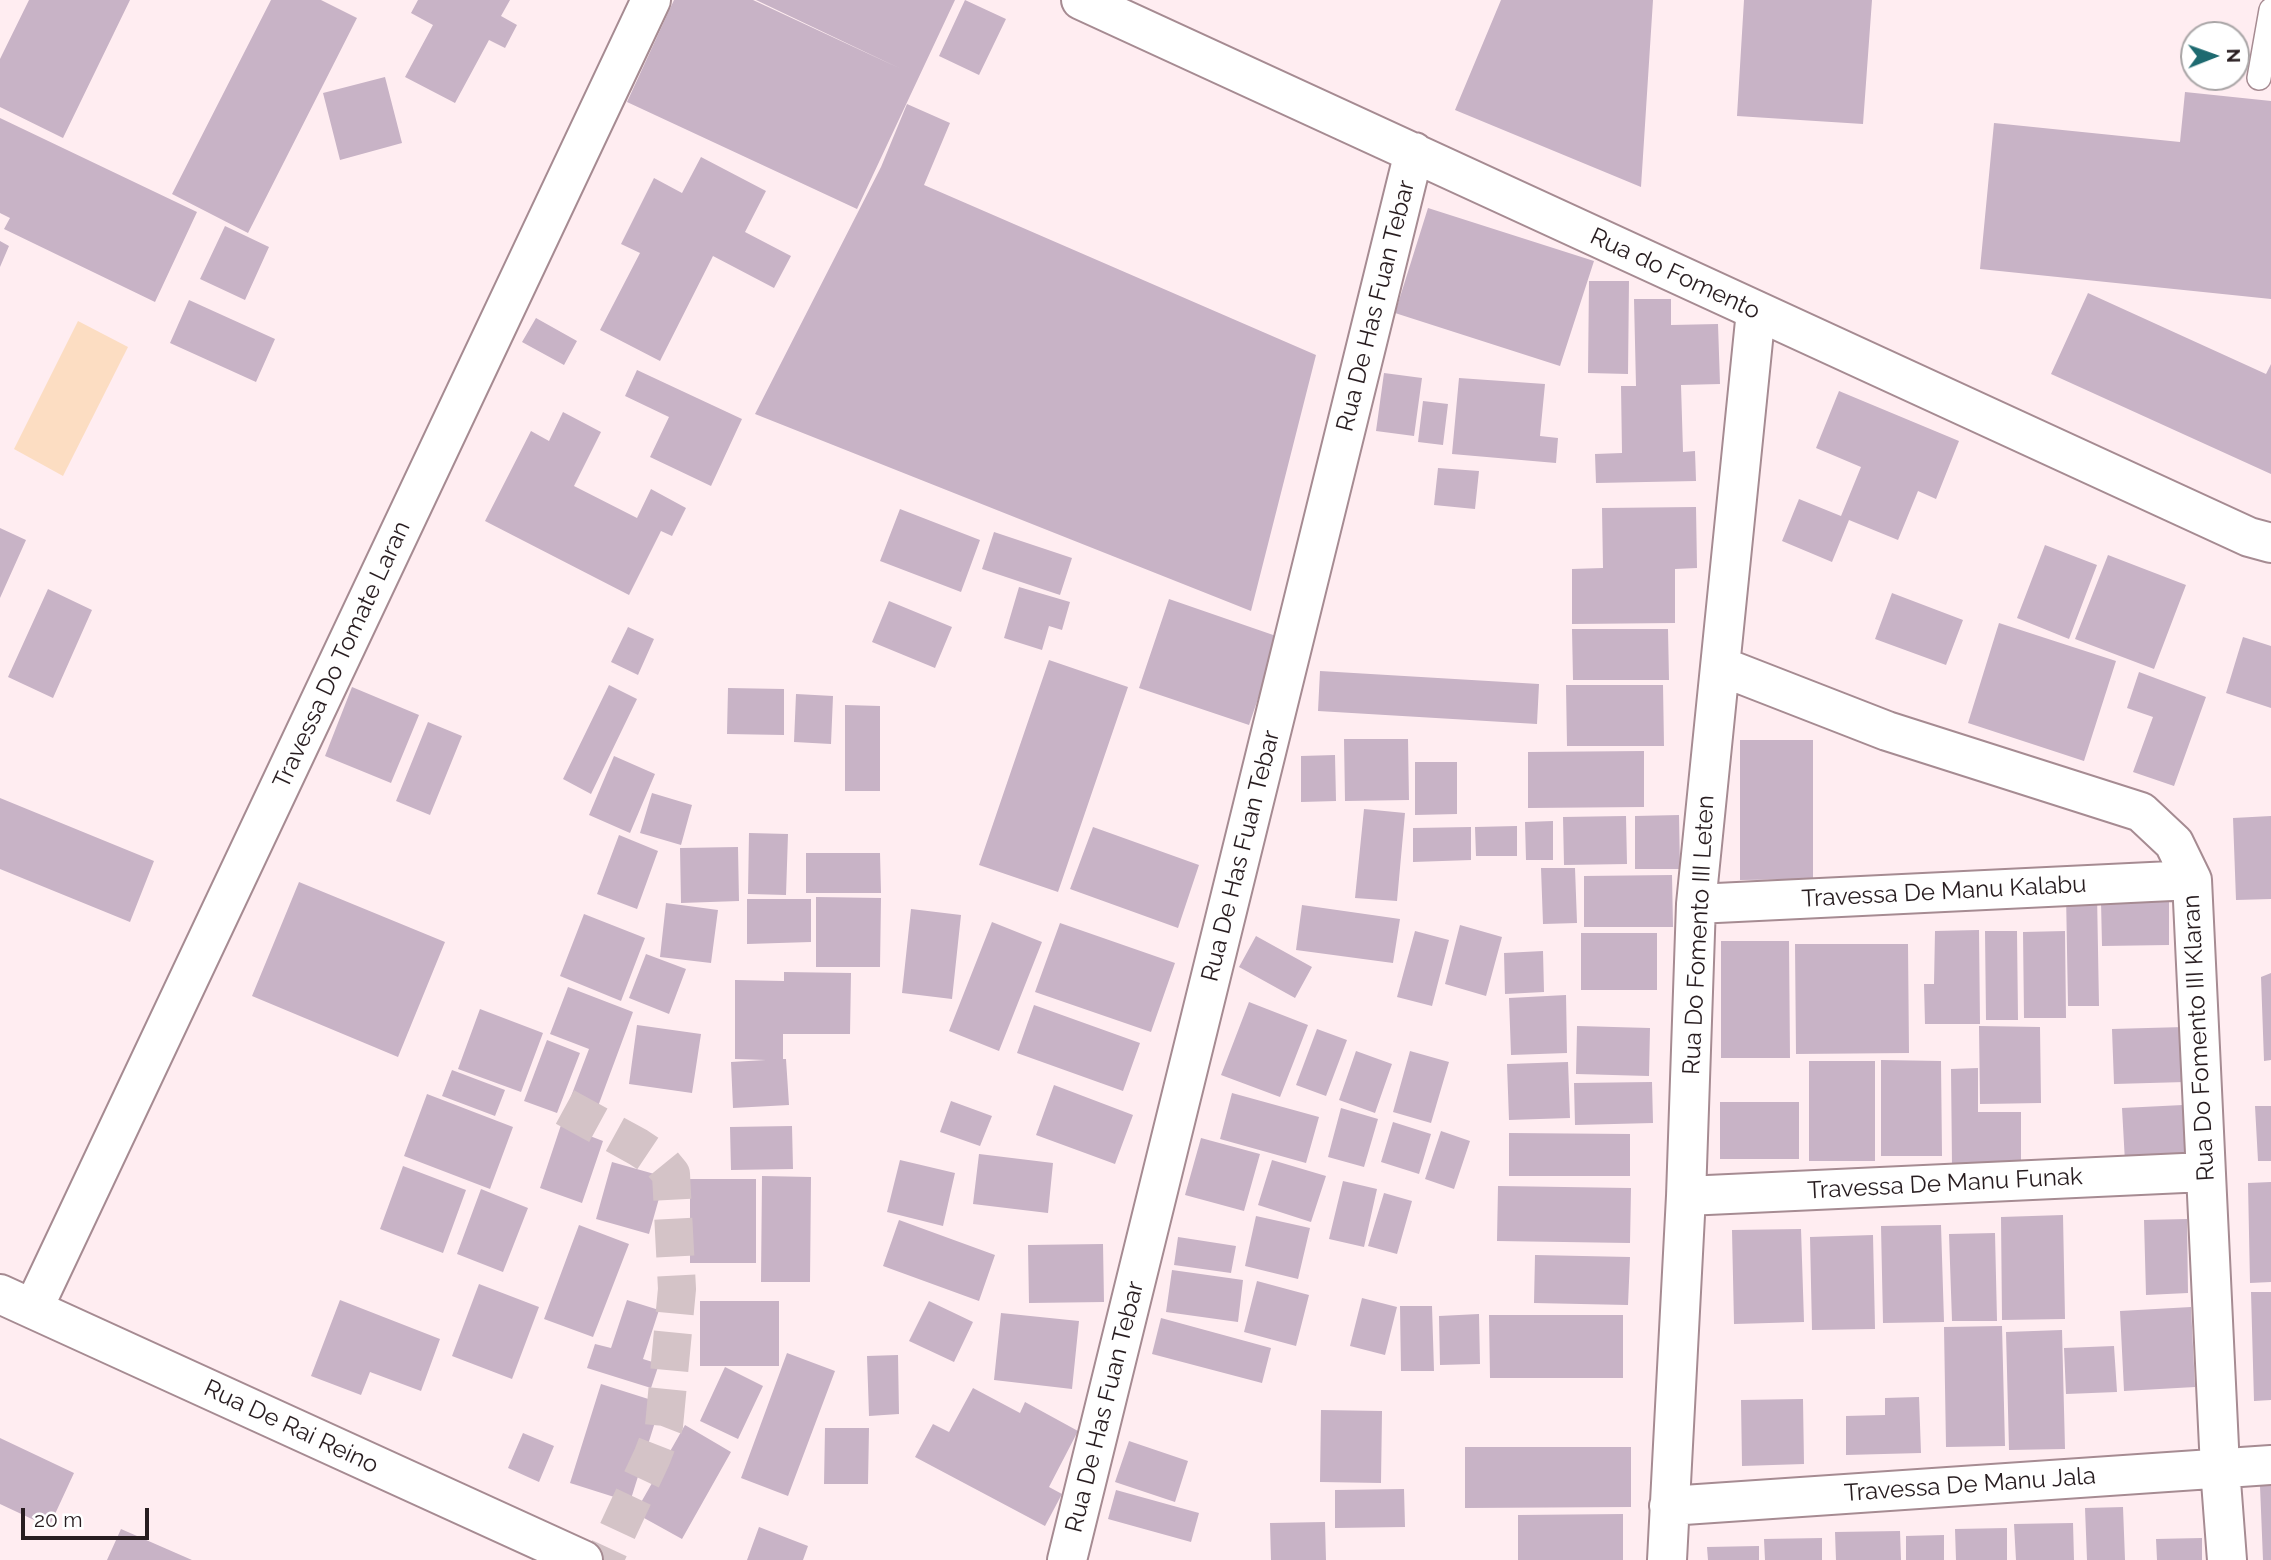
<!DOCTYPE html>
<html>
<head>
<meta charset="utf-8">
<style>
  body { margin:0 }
  #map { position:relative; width:2271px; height:1560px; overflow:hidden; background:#ffedf1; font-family:Raleway,sans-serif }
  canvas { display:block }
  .north { position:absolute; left:2180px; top:21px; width:70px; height:70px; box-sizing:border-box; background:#fff; border:2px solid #a9a5a6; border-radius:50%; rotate:89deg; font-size:19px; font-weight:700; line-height:28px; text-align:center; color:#281d20 }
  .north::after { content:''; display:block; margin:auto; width:24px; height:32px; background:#1e6a70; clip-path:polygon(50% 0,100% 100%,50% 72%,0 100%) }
  .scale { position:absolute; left:21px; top:1508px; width:128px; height:32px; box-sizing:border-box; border:4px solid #281d20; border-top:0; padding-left:9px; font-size:21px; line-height:24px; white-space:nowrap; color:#281d20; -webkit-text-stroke:5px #fff; paint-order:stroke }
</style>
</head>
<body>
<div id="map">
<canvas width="2271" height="1560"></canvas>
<div class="north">N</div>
<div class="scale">20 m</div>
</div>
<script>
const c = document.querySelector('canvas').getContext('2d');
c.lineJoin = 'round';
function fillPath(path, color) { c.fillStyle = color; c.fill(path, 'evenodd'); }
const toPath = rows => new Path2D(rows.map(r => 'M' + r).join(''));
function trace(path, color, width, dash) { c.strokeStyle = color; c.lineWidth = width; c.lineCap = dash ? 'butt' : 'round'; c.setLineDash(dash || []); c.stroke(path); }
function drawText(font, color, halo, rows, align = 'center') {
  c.font = font + ' Raleway,sans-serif'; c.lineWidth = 7; c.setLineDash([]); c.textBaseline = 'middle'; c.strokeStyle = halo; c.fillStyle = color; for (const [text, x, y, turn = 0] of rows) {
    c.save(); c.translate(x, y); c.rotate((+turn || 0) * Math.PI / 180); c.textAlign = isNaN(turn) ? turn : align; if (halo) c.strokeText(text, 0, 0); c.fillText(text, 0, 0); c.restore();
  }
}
const green = toPath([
  [78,321,128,347,63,476,14,449]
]);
const building = toPath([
  [29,0,130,0,63,138,0,107,0,59],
  [271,0,321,0,357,18,248,233,172,194],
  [418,0,510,0,501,16,517,25,505,48,489,40,455,103,405,77,433,25,411,13],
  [674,0,753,0,899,68,756,0,955,0,857,209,627,102],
  [965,0,1006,19,979,75,939,56],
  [1501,0,1653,0,1641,187,1455,110],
  [1744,0,1872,0,1863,124,1737,116],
  [385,77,402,143,340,160,323,93],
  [2185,92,2271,101,2271,299,1980,269,1994,123,2180,142],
  [907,104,950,123,924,185,1316,355,1251,611,755,414,881,167],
  [0,118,197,212,155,302,4,229,10,218,0,213],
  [701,157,766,191,745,232,791,256,774,288,713,256,660,361,600,330,640,253,621,244,654,178,682,193],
  [1428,208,1594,261,1560,366,1395,313],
  [225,226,269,247,245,300,200,279],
  [0,241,9,246,0,267],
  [1589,281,1629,281,1628,374,1588,373],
  [2088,293,2266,374,2271,364,2271,474,2051,374],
  [1634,299,1671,299,1671,325,1718,324,1720,384,1681,385,1683,452,1695,451,1696,481,1596,483,1595,454,1622,453,1621,386,1636,386],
  [189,300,275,339,256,382,170,343],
  [536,318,577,341,564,365,522,342],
  [637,370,742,419,711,486,650,457,669,417,625,396],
  [1384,373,1422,378,1414,436,1376,431],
  [1459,378,1545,384,1540,436,1558,438,1556,463,1452,454],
  [1839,391,1959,441,1936,499,1918,491,1898,540,1849,520,1832,562,1782,541,1799,499,1841,516,1861,467,1816,448],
  [1423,401,1448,404,1443,445,1418,442],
  [563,412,601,432,574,486,637,518,651,489,686,508,672,536,661,531,629,595,485,521,531,431,549,441],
  [1438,468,1479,471,1475,509,1434,505],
  [1696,507,1697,568,1675,569,1675,623,1572,624,1572,569,1603,568,1602,508],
  [900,509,980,540,961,592,880,561],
  [0,528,26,540,0,598],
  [994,532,1072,558,1060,595,982,569],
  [2045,545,2097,565,2069,639,2017,618],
  [2108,555,2186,585,2154,669,2075,639],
  [1019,587,1070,602,1062,630,1049,626,1042,650,1004,638],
  [48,589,92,610,53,698,8,677],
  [1892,593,1963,620,1946,665,1875,639],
  [1169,599,1279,637,1249,725,1139,688],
  [889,601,952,627,935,668,872,642],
  [1999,623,2116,661,2084,761,1968,723],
  [628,627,654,639,638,675,611,662],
  [1572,629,1668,629,1669,680,1573,680],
  [2243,637,2271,646,2271,708,2226,693],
  [1049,660,1128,687,1058,892,979,865],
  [1320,671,1539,684,1537,724,1318,711],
  [2139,672,2206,697,2174,786,2133,772,2153,717,2127,708],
  [609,685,637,699,591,794,563,779],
  [1566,685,1663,685,1664,746,1567,746],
  [352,687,419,715,391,783,325,756],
  [728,688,784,689,784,735,727,734],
  [796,694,833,696,831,744,794,742],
  [845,705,880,706,880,791,845,791],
  [428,722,462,736,430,815,396,801],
  [1344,739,1408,739,1409,800,1345,801],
  [1740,740,1813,740,1813,879,1740,880],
  [1644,751,1644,807,1528,808,1528,752],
  [1335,755,1336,801,1301,802,1301,756],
  [614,756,655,774,630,833,589,815],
  [1415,762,1457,762,1457,814,1415,815],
  [652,793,692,805,681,845,640,833],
  [0,798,154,861,130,922,0,869],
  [1364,809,1405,813,1397,901,1355,898],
  [1679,815,1680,869,1635,869,1635,816],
  [1626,816,1627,864,1564,865,1563,817],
  [2271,816,2271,899,2236,900,2233,818],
  [1553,821,1553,860,1526,860,1525,822],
  [1517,826,1517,856,1476,856,1475,827],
  [1093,827,1199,865,1178,928,1070,889],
  [1471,827,1471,860,1413,862,1413,828],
  [749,833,788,834,786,895,748,894],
  [619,835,658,851,637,909,597,894],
  [738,847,739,901,681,903,680,848],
  [806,853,880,853,881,893,806,893],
  [1541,868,1575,868,1577,923,1543,924],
  [1672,875,1673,927,1584,927,1584,876],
  [299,882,445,942,398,1057,252,996],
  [2066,893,2097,893,2099,1006,2068,1006],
  [816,897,881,898,880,967,816,967],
  [747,899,811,899,811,942,747,944],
  [2169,900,2169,945,2102,946,2101,901],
  [666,903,718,910,711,963,660,957],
  [1302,905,1400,919,1393,963,1296,950],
  [911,909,961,915,952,999,902,993],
  [584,914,645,938,621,1001,560,976],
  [992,922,1042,942,999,1051,949,1031],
  [1060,923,1175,963,1151,1032,1035,992],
  [1460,925,1502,937,1486,996,1445,984],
  [1979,930,1980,1024,1925,1024,1924,984,1934,984,1935,931],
  [1415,931,1449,940,1432,1006,1397,997],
  [1985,931,2017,931,2018,1020,1986,1020],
  [2065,931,2066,1018,2024,1018,2023,932],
  [1581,933,1657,933,1657,990,1581,990],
  [1256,936,1312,967,1295,998,1239,967],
  [1721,941,1789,941,1790,1058,1721,1058],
  [1795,944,1908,944,1909,1053,1796,1054],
  [1543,951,1544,992,1505,994,1504,953],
  [646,954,686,969,669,1014,629,998],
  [784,972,851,973,850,1034,783,1034,783,1059,786,1059,789,1105,733,1108,731,1062,766,1060,735,1059,735,980,784,981],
  [2271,973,2271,1060,2264,1061,2261,977],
  [568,987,633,1012,597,1109,570,1099,589,1049,550,1034],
  [1566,995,1567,1053,1511,1055,1509,998],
  [1249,1002,1308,1025,1280,1097,1221,1075],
  [1034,1005,1140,1043,1123,1091,1017,1053],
  [480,1009,543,1033,521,1092,458,1069],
  [637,1025,701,1034,692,1093,629,1084],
  [1577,1026,1650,1028,1649,1076,1576,1074],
  [1979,1026,2040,1027,2041,1103,1980,1104],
  [2184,1027,2185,1082,2114,1084,2112,1029],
  [1317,1029,1347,1040,1326,1096,1296,1085],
  [547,1040,580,1053,557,1113,524,1101],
  [1356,1051,1392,1064,1375,1113,1339,1100],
  [1410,1051,1449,1062,1431,1123,1393,1112],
  [1881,1060,1941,1061,1942,1156,1881,1156],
  [1809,1061,1875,1061,1875,1161,1809,1161],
  [1568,1062,1570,1118,1509,1120,1507,1064],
  [1978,1068,1978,1112,2021,1112,2021,1166,1952,1166,1951,1069],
  [452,1070,505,1090,495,1116,442,1096],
  [1652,1082,1653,1123,1575,1125,1574,1083],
  [1054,1085,1133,1115,1115,1164,1036,1135],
  [1232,1093,1319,1117,1306,1163,1220,1139],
  [427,1094,513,1127,490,1189,404,1156],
  [951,1101,992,1116,980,1146,940,1132],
  [1720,1102,1799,1102,1799,1159,1720,1159],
  [2183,1105,2186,1158,2125,1162,2122,1108],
  [2255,1106,2271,1106,2271,1161,2258,1161],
  [1341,1108,1378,1119,1364,1167,1328,1157],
  [1393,1122,1431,1134,1419,1174,1381,1162],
  [561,1125,603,1141,582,1203,540,1188],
  [792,1126,793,1169,731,1170,730,1127],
  [1441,1131,1470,1141,1454,1189,1425,1179],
  [1509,1133,1630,1134,1630,1176,1509,1176],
  [1201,1138,1260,1154,1244,1211,1185,1195],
  [979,1154,1053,1163,1048,1213,973,1204],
  [900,1160,955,1173,943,1226,887,1212],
  [1272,1160,1326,1176,1311,1222,1258,1205],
  [612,1162,665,1177,649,1234,596,1219],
  [403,1166,466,1190,443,1253,380,1229],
  [762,1176,811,1177,810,1282,761,1282],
  [690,1179,756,1179,756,1263,690,1263],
  [1343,1181,1377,1189,1364,1247,1329,1239],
  [2271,1182,2271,1282,2250,1283,2248,1183],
  [1498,1186,1631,1188,1630,1243,1497,1241],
  [481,1189,528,1208,503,1272,457,1254],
  [1384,1193,1412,1201,1397,1254,1368,1246],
  [2063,1215,2065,1319,2002,1320,2001,1217],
  [1256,1216,1310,1228,1298,1279,1245,1266],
  [2187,1219,2188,1293,2146,1295,2144,1220],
  [899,1220,995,1255,979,1301,883,1266],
  [579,1225,629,1244,593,1337,544,1319],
  [1941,1225,1944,1322,1883,1323,1881,1226],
  [1801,1229,1804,1322,1734,1324,1732,1230],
  [1995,1233,1997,1321,1952,1321,1949,1234],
  [1873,1235,1875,1329,1812,1330,1810,1237],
  [1178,1237,1236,1246,1231,1273,1174,1265],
  [1103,1244,1104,1302,1029,1303,1028,1245],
  [1535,1255,1630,1257,1628,1305,1534,1303],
  [1172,1270,1243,1280,1238,1322,1166,1312],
  [1257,1281,1309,1295,1296,1346,1244,1332],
  [479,1284,539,1307,512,1379,452,1356],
  [2251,1292,2271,1292,2271,1400,2254,1401],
  [1362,1298,1397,1307,1385,1355,1350,1346],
  [340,1300,440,1339,421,1391,370,1372,361,1395,311,1376],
  [627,1300,659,1310,643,1359,659,1364,651,1388,587,1368,595,1344,611,1348],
  [700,1301,779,1301,779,1366,700,1366],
  [929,1301,973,1322,954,1362,909,1341],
  [1400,1306,1432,1306,1434,1371,1401,1371],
  [2191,1307,2195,1387,2124,1391,2120,1311],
  [1001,1313,1079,1321,1072,1389,994,1380],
  [1479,1314,1480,1364,1440,1365,1439,1316],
  [1489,1315,1623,1315,1623,1378,1490,1378],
  [1161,1318,1271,1348,1262,1383,1152,1354],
  [2002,1326,2005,1446,1946,1447,1944,1327],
  [2062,1330,2065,1449,2009,1450,2006,1332],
  [2114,1346,2117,1392,2066,1394,2064,1348],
  [787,1353,835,1371,788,1496,741,1478],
  [898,1355,899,1414,869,1416,867,1356],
  [725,1367,763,1386,738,1439,700,1421],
  [601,1384,661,1403,630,1502,570,1483],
  [973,1388,1020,1413,1025,1402,1078,1431,1049,1487,1062,1494,1045,1526,915,1457,933,1424,949,1432],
  [1919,1397,1921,1453,1846,1455,1846,1416,1885,1415,1885,1398],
  [1803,1399,1804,1464,1742,1466,1741,1400],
  [1321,1410,1382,1411,1381,1483,1320,1482],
  [685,1425,731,1452,682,1539,635,1513],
  [825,1428,869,1428,868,1484,824,1484],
  [523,1433,554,1446,539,1482,508,1468],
  [0,1438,74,1473,49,1527,0,1504],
  [1129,1441,1188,1461,1175,1502,1115,1482],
  [1465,1447,1631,1447,1631,1507,1465,1508],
  [2260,1486,2271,1486,2271,1560,2263,1560],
  [1404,1489,1405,1527,1335,1528,1335,1490],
  [1116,1490,1199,1513,1191,1542,1108,1519],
  [2123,1507,2125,1560,2087,1560,2085,1508],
  [1623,1514,1623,1560,1518,1560,1518,1515],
  [1325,1522,1326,1560,1271,1560,1270,1523],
  [2073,1523,2074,1560,2016,1560,2014,1524],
  [759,1527,808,1546,803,1560,747,1560],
  [2007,1528,2007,1560,1956,1560,1955,1529],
  [121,1529,192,1560,107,1560],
  [1900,1531,1901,1560,1836,1560,1835,1532],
  [1944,1535,1944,1560,1906,1560,1906,1536],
  [1822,1538,1822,1560,1765,1560,1764,1539],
  [2202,1538,2202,1560,2157,1560,2156,1539],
  [1759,1546,1759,1560,1708,1560,1707,1547]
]);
const streetTunnel = toPath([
  [565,1107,638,1147,662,1163,671,1174,677,1289,664,1426,652,1457,604,1560]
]);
const lane = toPath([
  [2259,78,2271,10]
]);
const street = toPath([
  [1720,666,1887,731,2141,812,2174,843,2192,880,2220,1468,2227,1560],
  [1696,904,2192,880],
  [1686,1196,2205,1172],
  [0,1294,583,1560],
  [33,1309,651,0],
  [1669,1506,2271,1465],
  [1667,1560,1686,1196,1696,904,1756,311]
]);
const secondary = toPath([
  [1081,0,2249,537,2271,543],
  [1067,1560,1414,152]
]);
const streetNames = [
  ["Rua do Fomento",1675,274,25],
  ["Rua De Has Fuan Tebar",1376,306,-76],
  ["Travessa Do Tomate Laran",342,655,-65],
  ["Rua De Has Fuan Tebar",1241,856,-76],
  ["Travessa De Manu Kalabu",1944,892,-3],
  ["Rua Do Fomento III Leten",1699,935,-87],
  ["Rua Do Fomento III Klaran",2199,1038,-93],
  ["Travessa De Manu Funak",1945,1184,-3],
  ["Rua De Has Fuan Tebar",1105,1407,-76],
  ["Rua De Rai Reino",291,1427,25],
  ["Travessa De Manu Jala",1970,1485,-4]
];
fillPath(green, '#fcddc2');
fillPath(building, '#c8b3c6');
trace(streetTunnel, '#d4c3c7', 38, [38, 19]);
trace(lane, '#a68b92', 26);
trace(street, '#a68b92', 42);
trace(secondary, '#a68b92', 42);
trace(lane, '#fff', 23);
trace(street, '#fff', 38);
trace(secondary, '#fff', 38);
drawText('24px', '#281d20', '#fff', streetNames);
</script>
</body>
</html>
